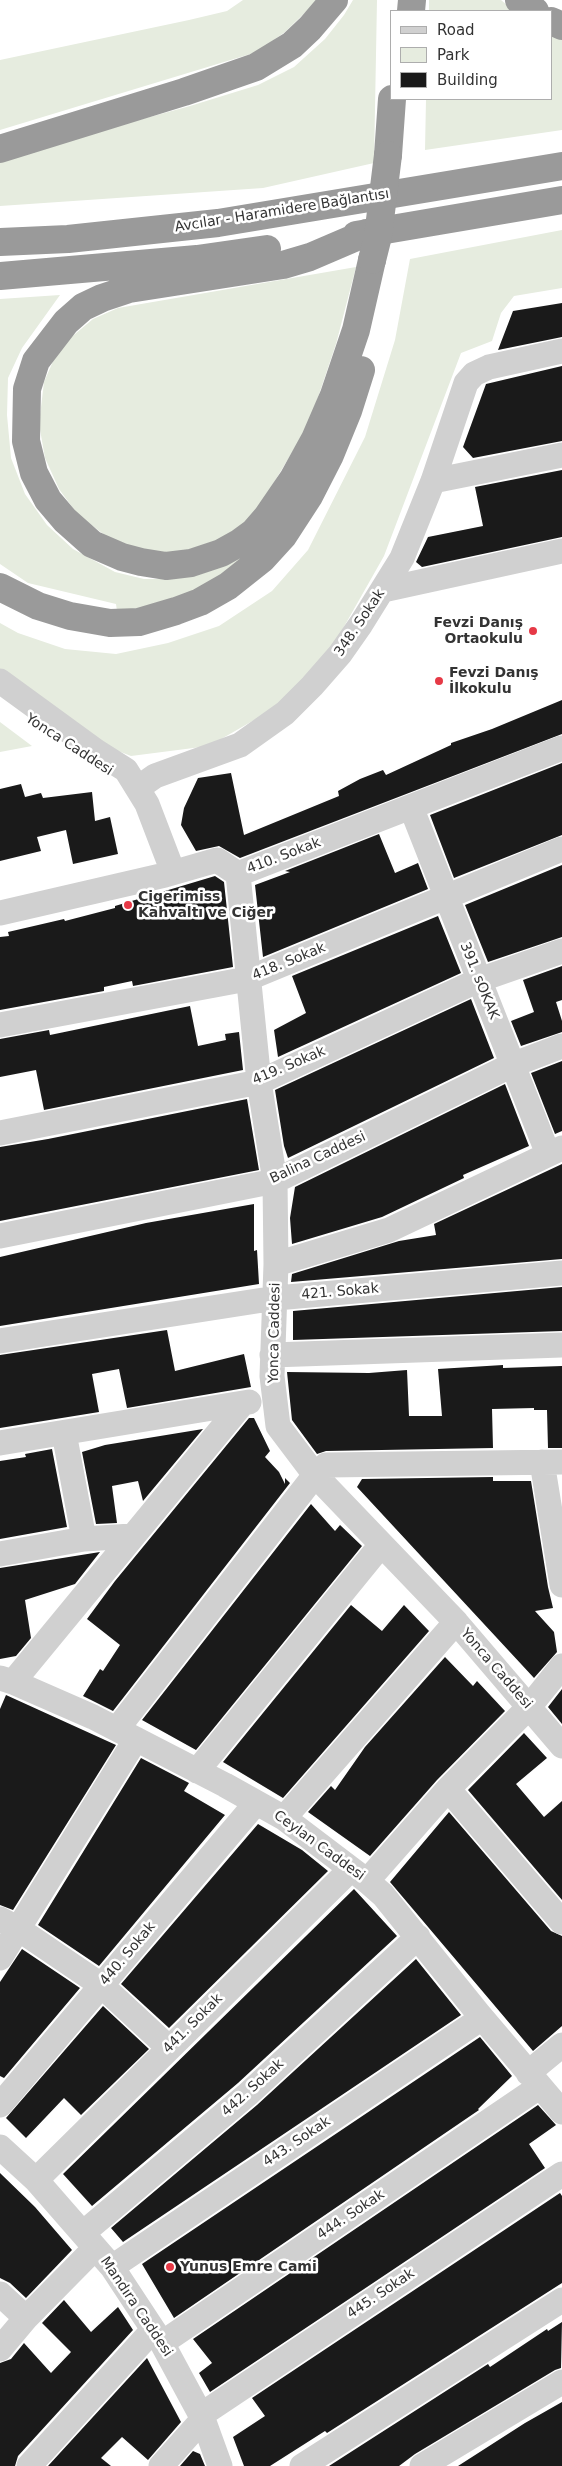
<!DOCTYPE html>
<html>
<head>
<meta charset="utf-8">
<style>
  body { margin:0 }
  #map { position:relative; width:562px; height:2466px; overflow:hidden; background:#fff; font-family:"DejaVu Sans",sans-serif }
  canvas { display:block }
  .legend { position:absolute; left:390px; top:10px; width:162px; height:90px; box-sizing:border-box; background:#fff; border:1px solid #adadad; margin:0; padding:6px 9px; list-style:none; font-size:15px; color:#333 }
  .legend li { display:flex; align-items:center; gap:10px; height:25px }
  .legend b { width:25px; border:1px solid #adadad }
</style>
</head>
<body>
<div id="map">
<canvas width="562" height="2466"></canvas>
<ul class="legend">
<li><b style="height:6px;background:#d0d0d0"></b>Road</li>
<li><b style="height:14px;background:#e6ecdf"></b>Park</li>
<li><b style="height:14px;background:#1a1a1a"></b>Building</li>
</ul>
</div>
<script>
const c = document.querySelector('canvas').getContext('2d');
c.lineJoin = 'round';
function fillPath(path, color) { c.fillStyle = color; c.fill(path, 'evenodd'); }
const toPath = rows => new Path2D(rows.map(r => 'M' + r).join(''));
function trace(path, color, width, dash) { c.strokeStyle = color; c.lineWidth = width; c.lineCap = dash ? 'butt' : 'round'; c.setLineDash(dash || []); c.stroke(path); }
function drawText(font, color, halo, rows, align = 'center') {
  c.font = font + ' "DejaVu Sans",sans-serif'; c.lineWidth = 5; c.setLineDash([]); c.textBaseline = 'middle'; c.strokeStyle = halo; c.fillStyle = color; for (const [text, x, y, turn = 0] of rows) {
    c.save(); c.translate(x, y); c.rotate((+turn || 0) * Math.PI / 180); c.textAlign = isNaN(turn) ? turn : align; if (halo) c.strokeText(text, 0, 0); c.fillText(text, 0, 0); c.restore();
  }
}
const green = toPath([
  [243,0,318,0,285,32,257,52,0,130,0,60,189,20,227,11],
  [353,0,377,0,374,163,263,188,0,206,0,158,190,106,258,85,294,67,325,39,344,15],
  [429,0,501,0,514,11,429,11],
  [551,35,562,40,562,130,425,150,426,99,551,99],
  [562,230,562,288,514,296,501,313,492,341,461,353,384,556,337,639,282,704,209,746,131,756,113,749,0,669,0,623,18,633,65,649,116,654,168,643,219,626,272,591,308,550,365,437,395,340,410,259],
  [356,267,336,344,309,424,267,494,251,517,233,533,208,546,181,553,153,552,133,548,106,536,78,515,59,489,45,458,39,424,44,382,54,359,69,339,93,319,118,308],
  [60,295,22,348,8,378,7,415,11,458,25,494,47,525,73,549,115,572,144,579,169,579,256,551,216,582,163,605,117,611,116,604,28,583,0,564,0,299],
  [0,722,32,746,0,752]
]);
const building = toPath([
  [562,303,562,337,498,350,513,311],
  [562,366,562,441,473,458,463,447,486,384],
  [562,470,562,537,422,567,416,562,428,537,483,526,475,487],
  [562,700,562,734,240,858,219,846,196,851,181,825,184,808,198,778,231,773,244,835,339,796,338,791,360,779,383,770,386,775,451,745,451,743,492,729],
  [562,763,562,835,454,878,430,815],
  [21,784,25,797,41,793,43,798,92,792,95,821,110,817,118,854,73,864,66,830,37,837,41,851,0,861,0,789],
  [379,834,395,873,418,863,428,889,263,957,255,885,290,872,285,871],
  [562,865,562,937,488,962,465,905],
  [215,876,224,882,233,967,133,986,132,981,104,987,104,991,0,1010,0,937,9,936,8,932,64,919,65,921,115,908,115,906],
  [438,916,461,973,278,1057,274,1030,306,1013,292,976],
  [562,966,562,1000,556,1002,562,1021,562,1032,521,1046,511,1021,534,1012,523,980],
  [471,999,494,1058,288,1158,284,1146,275,1090],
  [190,1006,198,1046,226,1040,225,1034,239,1032,243,1070,44,1110,36,1070,0,1077,0,1039,49,1030,50,1035],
  [562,1061,562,1131,555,1134,531,1073],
  [505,1084,529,1146,463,1175,464,1178,382,1217,292,1244,290,1218,295,1187],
  [247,1099,259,1170,0,1221,0,1147,48,1139],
  [562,1164,562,1259,291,1282,292,1274,399,1241,436,1235,434,1224],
  [254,1204,254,1251,257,1250,259,1284,0,1326,0,1257,146,1223],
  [562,1287,562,1331,293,1340,293,1311],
  [167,1330,175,1371,244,1354,251,1387,127,1408,119,1369,92,1374,99,1412,0,1428,0,1355],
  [503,1365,503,1368,562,1366,562,1448,548,1448,547,1410,534,1410,534,1408,492,1409,493,1448,326,1451,317,1454,292,1420,287,1372,369,1373,407,1370,409,1416,442,1416,438,1369],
  [249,1418,254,1418,270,1451,265,1457,279,1472,285,1484,285,1478,290,1483,113,1711,83,1696,100,1669,103,1671,120,1645,87,1619,115,1581],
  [203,1429,143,1501,138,1481,112,1486,117,1523,96,1524,82,1452,105,1445],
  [52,1449,67,1527,0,1539,0,1461,26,1457,25,1454],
  [493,1477,493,1481,531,1481,548,1587,553,1608,535,1611,554,1632,557,1652,534,1678,357,1487,362,1479],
  [311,1504,335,1531,340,1525,362,1546,196,1750,142,1720],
  [100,1552,75,1584,25,1600,31,1638,16,1656,0,1659,0,1568],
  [351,1605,382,1631,404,1605,429,1631,283,1798,223,1762],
  [445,1657,473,1686,477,1681,505,1711,437,1780,370,1856,308,1812,331,1786,335,1790,365,1747],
  [562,1689,562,1724,548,1707],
  [6,1695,116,1745,13,1910,0,1905,0,1709],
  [524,1733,547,1758,516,1784,544,1817,562,1801,562,1900,468,1790],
  [141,1758,189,1783,184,1791,225,1815,99,1966,38,1925],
  [449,1812,551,1931,562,1936,562,2026,533,2051,390,1882],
  [258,1824,302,1850,328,1871,169,2028,121,1984],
  [354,1889,397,1936,238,2083,92,2206,63,2174],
  [22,1949,80,1988,4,2078,0,2076,0,1982],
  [416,1959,461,2015,123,2242,111,2228,257,2105],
  [103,2006,149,2049,81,2115,64,2098,26,2138,6,2118],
  [480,2037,512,2076,478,2109,479,2110,174,2318,142,2264],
  [538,2105,556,2125,529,2144,545,2168,210,2392,199,2373,212,2363,193,2339],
  [0,2173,35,2207,72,2250,26,2298,10,2283,0,2278],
  [560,2193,562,2196,562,2283,327,2433,325,2431,270,2466,244,2466,233,2437,265,2416,252,2398],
  [64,2300,91,2332,118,2307,133,2330,18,2456,15,2466,0,2466,0,2363,11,2359,24,2343,51,2373,71,2352,42,2323],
  [562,2322,561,2368,555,2370,415,2454,399,2466,329,2466,488,2364,490,2367,547,2329,548,2331],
  [147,2358,181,2422,148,2460,122,2437,101,2458,111,2466,48,2466],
  [562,2402,562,2466,458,2466,525,2423],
  [193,2451,200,2454,205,2466,180,2466]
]);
const minor = toPath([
  [433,481,562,455],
  [383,590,562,551],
  [0,681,96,751,126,770,147,804,173,872],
  [138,788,155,776,240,745,285,713,312,686,340,654,361,624,402,558,433,481,466,383,474,374,489,367,562,351],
  [411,807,548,1154],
  [238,874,259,1082,275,1181,276,1264,272,1376,278,1426,315,1475,456,1622,562,1746],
  [238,874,562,748],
  [0,913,165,875,217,860,238,874],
  [0,1025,247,979,562,849],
  [0,1133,259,1082,479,980,562,951],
  [0,1236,275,1181,512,1065,562,1046],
  [276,1264,389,1230,562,1148],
  [0,1341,276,1298,562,1273],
  [272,1355,562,1345],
  [64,1433,84,1539],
  [0,1443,249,1402],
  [542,1462,562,1585],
  [0,1554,84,1539,132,1536],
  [0,1678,13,1682,93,1717,225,1785,284,1818,367,1881,383,1895,478,2013,562,2112],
  [13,1682,242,1404],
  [117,1729,315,1475,326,1465,562,1462],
  [197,1771,381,1545],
  [448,1789,562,1922],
  [284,1818,456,1622],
  [367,1881,448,1789,529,1707,562,1666],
  [0,1919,17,1928,101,1985,169,2048],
  [0,1958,136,1739],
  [528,2073,562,2045],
  [0,2105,256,1803],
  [0,2147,36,2180,112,2267,162,2343,203,2419,220,2466],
  [36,2180,351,1869],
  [83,2233,248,2094,418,1937],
  [112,2267,482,2018],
  [0,2294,26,2318],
  [162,2343,539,2087],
  [0,2349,26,2318,95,2248],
  [201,2415,562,2174],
  [29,2466,153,2330],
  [161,2466,203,2419],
  [302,2466,562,2300],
  [422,2466,562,2382]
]);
const highway = toPath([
  [519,0,535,11],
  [411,11,412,0],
  [551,21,562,26],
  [0,149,184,92,256,67,292,45,310,28,334,0],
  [388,155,392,99],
  [366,233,310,257,283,265,129,289,102,298,83,307,66,322,36,361,27,389,26,441,34,473,48,500,65,520,92,544,122,557,141,562,166,566,191,563,221,553,239,543,254,532,267,517,293,479,315,439,334,395,356,330,372,260],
  [356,235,562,200],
  [0,242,68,239,218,223,562,166],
  [0,276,197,259,267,249],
  [0,587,38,606,70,616,110,623,139,622,176,611,200,602,228,586,262,559,283,536,309,496,330,455,348,411,361,370]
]);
const highwayBridge = toPath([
  [372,260,378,236,388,155]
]);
const markers = [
  [533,631,5,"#e63946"],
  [439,681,5,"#e63946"],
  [128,905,5,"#e63946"],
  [170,2267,5,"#e63946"]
];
const streetNames = [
  ["Avcılar - Haramidere Bağlantısı",282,211,-9],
  ["348. Sokak",360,623,-56],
  ["Yonca Caddesi",69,745,33],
  ["410. Sokak",284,856,-21],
  ["418. Sokak",289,962,-22],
  ["391. sOKAK",479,981,68],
  ["419. Sokak",289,1066,-23],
  ["Balina Caddesi",318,1158,-25],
  ["421. Sokak",340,1292,-5],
  ["Yonca Caddesi",275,1333,-89],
  ["Yonca Caddesi",496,1669,49],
  ["Ceylan Caddesi",319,1846,36],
  ["440. Sokak",128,1954,-50],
  ["441. Sokak",193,2024,-45],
  ["442. Sokak",253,2088,-42],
  ["443. Sokak",297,2142,-34],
  ["444. Sokak",351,2215,-34],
  ["445. Sokak",381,2294,-34],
  ["Mandıra Caddesi",136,2307,56]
];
const poiNames = [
  ["Fevzi Danış",523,623,"right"],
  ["Ortaokulu",523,639,"right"],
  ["Fevzi Danış",449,673],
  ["İlkokulu",449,689],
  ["Cigerimiss",138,897],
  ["Kahvaltı ve Ciğer",138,913],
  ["Yunus Emre Cami",180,2267]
];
fillPath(green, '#e6ecdf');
fillPath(building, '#1a1a1a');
trace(minor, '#d0d0d0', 25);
trace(highway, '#9a9a9a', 28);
trace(highwayBridge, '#9a9a9a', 28);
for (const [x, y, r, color] of markers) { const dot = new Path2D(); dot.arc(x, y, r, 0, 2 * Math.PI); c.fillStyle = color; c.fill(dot); trace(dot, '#fff', 2); }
drawText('14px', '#333', '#fff', streetNames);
drawText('bold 14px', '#333', '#fff', poiNames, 'left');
</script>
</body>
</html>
